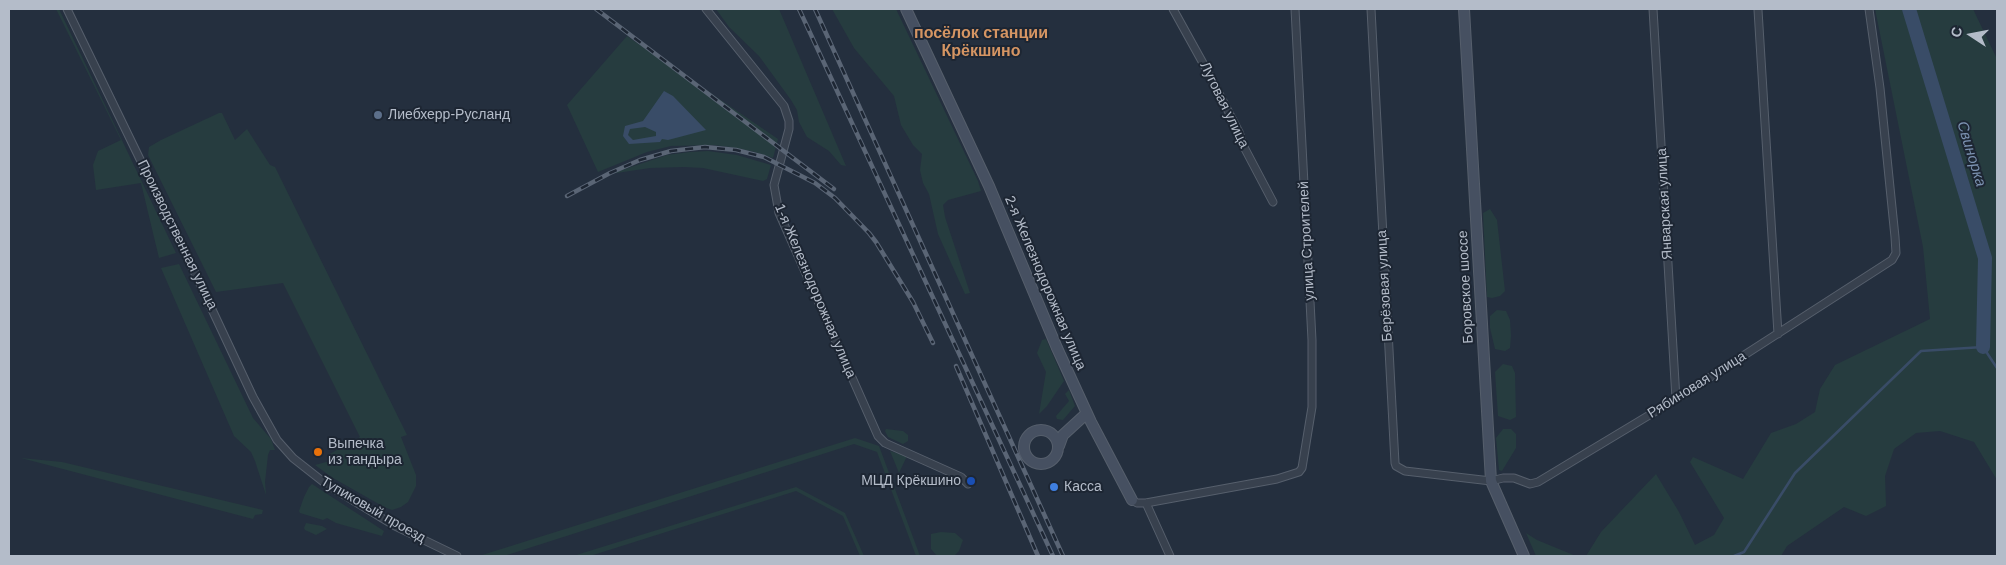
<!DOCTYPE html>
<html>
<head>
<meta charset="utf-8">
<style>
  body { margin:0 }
  #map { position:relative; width:2006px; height:565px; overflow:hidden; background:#242f3e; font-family:Arial,sans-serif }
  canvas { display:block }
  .frame { position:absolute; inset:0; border:10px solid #b4bcc9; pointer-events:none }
  .north { position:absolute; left:1946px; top:10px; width:50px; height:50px; -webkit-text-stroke:4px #1d2633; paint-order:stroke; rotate:281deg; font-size:14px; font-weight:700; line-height:20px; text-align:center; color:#b4bcc9 }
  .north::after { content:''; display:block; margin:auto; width:18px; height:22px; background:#b4bcc9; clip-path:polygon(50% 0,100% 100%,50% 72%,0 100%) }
</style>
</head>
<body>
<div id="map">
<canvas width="2006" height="565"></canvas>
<div class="frame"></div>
<div class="north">С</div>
</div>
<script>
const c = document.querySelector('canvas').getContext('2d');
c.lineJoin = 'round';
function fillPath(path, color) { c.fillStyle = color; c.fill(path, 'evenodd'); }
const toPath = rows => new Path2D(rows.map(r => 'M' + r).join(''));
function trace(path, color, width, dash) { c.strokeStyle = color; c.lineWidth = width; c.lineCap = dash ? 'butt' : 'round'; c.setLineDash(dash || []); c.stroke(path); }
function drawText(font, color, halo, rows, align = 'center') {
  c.font = font + ' Arial,sans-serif'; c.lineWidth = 4; c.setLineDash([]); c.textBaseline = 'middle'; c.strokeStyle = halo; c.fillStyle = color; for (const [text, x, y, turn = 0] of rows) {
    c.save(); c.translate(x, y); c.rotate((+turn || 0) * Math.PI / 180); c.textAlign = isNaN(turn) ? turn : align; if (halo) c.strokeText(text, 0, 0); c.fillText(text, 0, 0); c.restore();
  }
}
const green = toPath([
  [56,9,59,9,176,253,159,258,141,183,96,190,93,165,98,151,121,140],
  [716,9,779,9,846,166,841,165,829,151,807,137,799,122,797,110,791,100,759,56,729,27],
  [832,9,896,9,978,181,981,191,948,200,943,205,945,217,970,293,965,294,938,234,929,194,923,183,920,170,922,154,913,145,901,125,894,96,854,48],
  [1875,9,1973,9,1997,59,1997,480,1974,442,1940,431,1916,433,1894,449,1885,476,1886,506,1866,516,1844,507,1787,546,1781,556,1586,556,1601,532,1656,474,1679,512,1695,545,1714,535,1724,518,1690,462,1693,457,1743,479,1771,433,1796,424,1815,412,1820,389,1835,365,1930,319,1923,247],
  [627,36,778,139,773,158,755,152,730,147,713,145,671,146,647,152,598,172,567,105],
  [219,113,222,113,235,140,247,129,270,165,275,167,407,435,401,437,416,475,416,486,408,502,401,507,392,510,384,507,333,478,315,465,330,461,331,458,328,455,360,437,283,283,216,292,148,155,149,147,161,140],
  [690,152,708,151,737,155,771,165,767,179,763,181,703,168,684,167,650,168,610,174,667,155],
  [1490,209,1497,220,1505,291,1500,296,1492,298,1487,297,1483,213],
  [179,264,253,418,271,439,275,450,270,450,268,455,265,482,266,495,255,461,251,452,234,436,161,268],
  [1497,310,1506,311,1510,320,1511,336,1510,348,1505,351,1495,349,1490,328,1490,316],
  [1046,339,1064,381,1047,406,1039,414,1046,372,1037,353,1042,340],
  [1503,364,1512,366,1515,373,1516,417,1510,420,1498,416,1495,372],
  [1069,390,1075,406,1063,420,1057,419,1056,416,1069,401,1065,394],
  [886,429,903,431,908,435,908,441,903,444,888,437,885,431],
  [1503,429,1511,429,1516,434,1516,448,1502,471,1499,470,1496,438],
  [855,438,879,446,920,556,916,556,877,452,854,444,504,556,479,556],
  [890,451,907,456,899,473],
  [21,458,62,462,263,510,262,514,255,515,253,519],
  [312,484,384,531,382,536,336,523,327,518,323,520,300,513,299,511,304,497,309,487],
  [796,487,845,513,864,556,860,556,843,516,796,491,590,556,573,556],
  [306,523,322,526,327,529,316,535,305,530,304,528],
  [941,532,955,533,963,540,959,551,954,556,937,556,931,549,931,534],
  [1526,533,1537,540,1576,556,1536,556]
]);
const water = toPath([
  [664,91,673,96,706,130,668,140,662,139,660,142,629,144,623,136,625,126,643,121],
  [645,127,656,132,656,136,633,140,628,135,630,129]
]);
const stream = toPath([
  [1734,556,1744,552,1795,473,1921,351,1983,347,1997,368]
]);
const river = toPath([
  [1909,9,1985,258,1983,347]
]);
const street = toPath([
  [67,9,186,254,253,397,277,440,293,458,326,484,395,526,457,556],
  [706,9,784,106,789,121,789,129,774,185,779,213,878,436,885,443,961,477,968,484],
  [1173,9,1209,74,1239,132,1244,147,1273,202],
  [1371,9,1395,463,1396,466,1405,471,1491,481,1503,478,1514,478,1530,484,1538,482,1676,399,1892,260,1896,253,1895,237,1880,88,1869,9],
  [1653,9,1676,399],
  [1758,10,1778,334],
  [1132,500,1137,503,1146,503,1277,479,1299,472,1302,468,1312,407,1312,340,1295,9],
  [1146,503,1170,556]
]);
const secondary = toPath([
  [906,9,989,186,1057,348,1091,422,1132,500],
  [1464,9,1491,481,1524,556],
  '1024 447a17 17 0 1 1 34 0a17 17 0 1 1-34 0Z',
  [1059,446,1063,435,1087,413]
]);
const rail = toPath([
  [596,9,834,189],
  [799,9,1053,556],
  [815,9,1063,556],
  [567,196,610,173,640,160,671,151,705,147,736,150,764,157,815,183,835,198,869,233,876,242,913,302,933,343],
  [956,366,1038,556]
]);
const markers = [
  [378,115,5,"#5c6f8a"],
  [318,452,5,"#e8710a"],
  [971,481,5,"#1a4fb4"],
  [1054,487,5,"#3f7fe0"]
];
const streetNames = [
  ["Луговая улица",1224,105,64],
  ["Январская улица",1665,204,-93],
  ["Производственная улица",177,235,64],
  ["улица Строителей",1307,241,-93],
  ["2-я Железнодорожная улица",1045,283,67],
  ["Берёзовая улица",1385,286,-93],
  ["Боровское шоссе",1466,287,-93],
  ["1-я Железнодорожная улица",815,291,67],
  ["Рябиновая улица",1697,385,-32],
  ["Тупиковый проезд",373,510,30]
];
const poiNames = [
  ["Лиебхерр-Русланд",388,115],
  ["Выпечка",328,444],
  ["из тандыра",328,460],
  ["МЦД Крёкшино",961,481,"right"],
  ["Касса",1064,487]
];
const waterNames = [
  ["Свинорка",1971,154,73]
];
const quarterNames = [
  ["посёлок станции",981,34],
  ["Крёкшино",981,52]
];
fillPath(green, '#263c3f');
fillPath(water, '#394c67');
trace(stream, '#394c67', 2.5);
trace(river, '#394c67', 14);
trace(street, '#565f6c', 9);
trace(secondary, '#565f6c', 12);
trace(street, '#38414e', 7);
trace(secondary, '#465061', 10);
trace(rail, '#5a6575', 4.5);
trace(rail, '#1d2633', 2.5, [8]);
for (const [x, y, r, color] of markers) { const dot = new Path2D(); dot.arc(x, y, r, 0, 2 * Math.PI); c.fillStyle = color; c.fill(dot); trace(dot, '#1d2633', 2); }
drawText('14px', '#b4bcc9', '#1d2633', streetNames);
drawText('14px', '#b4bcc9', '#1d2633', poiNames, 'left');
drawText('italic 15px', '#7c92b1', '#1d2633', waterNames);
drawText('bold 16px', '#d59563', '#1d2633', quarterNames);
</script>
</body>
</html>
